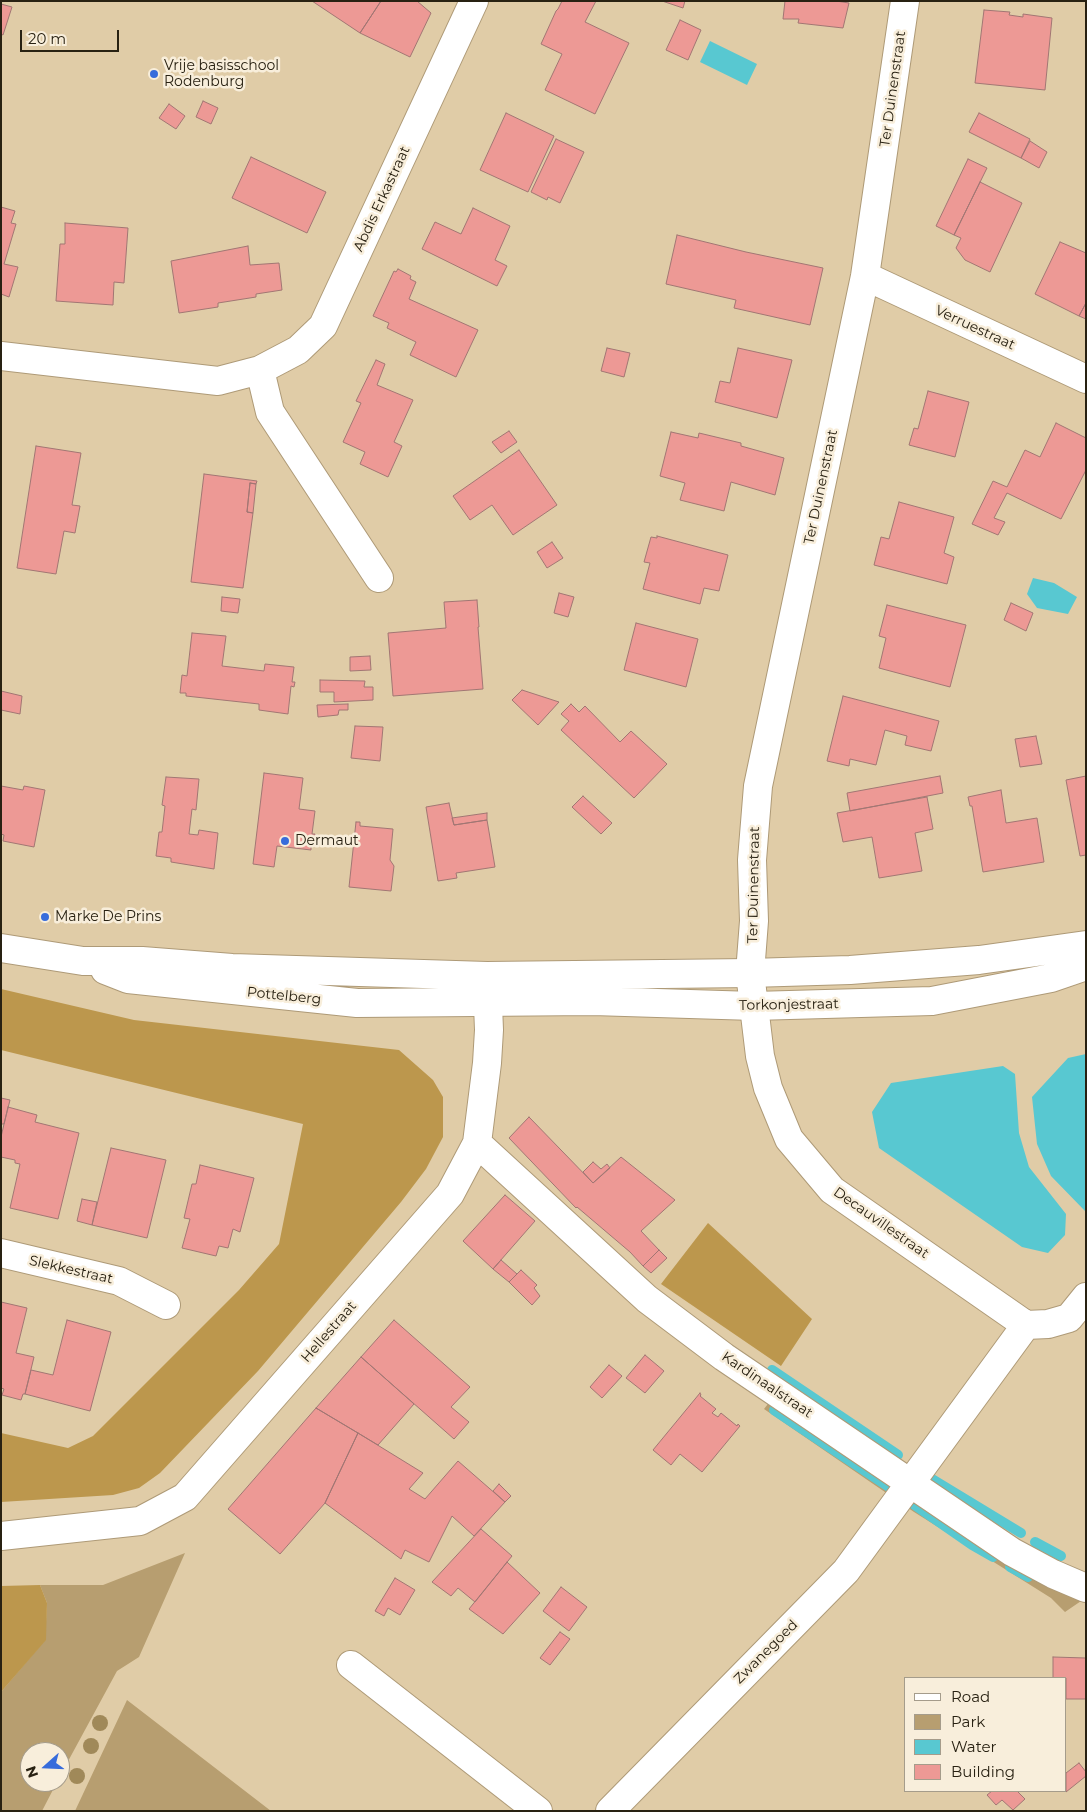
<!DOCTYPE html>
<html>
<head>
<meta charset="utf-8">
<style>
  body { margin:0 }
  #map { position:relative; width:1087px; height:1812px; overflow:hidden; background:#e0cca7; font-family:Montserrat,sans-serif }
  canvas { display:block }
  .frame { position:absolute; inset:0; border:2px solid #282112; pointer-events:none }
  .legend { position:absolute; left:904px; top:1677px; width:162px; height:115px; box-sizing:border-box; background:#f8eedb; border:1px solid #a59c8b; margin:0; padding:6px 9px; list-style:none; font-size:15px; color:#282112 }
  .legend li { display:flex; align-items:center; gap:10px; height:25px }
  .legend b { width:25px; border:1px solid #a59c8b }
  .north { position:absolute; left:20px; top:1742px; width:50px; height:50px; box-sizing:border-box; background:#f8eedb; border:1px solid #a59c8b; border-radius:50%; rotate:250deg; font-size:14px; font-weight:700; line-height:20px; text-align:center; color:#282112 }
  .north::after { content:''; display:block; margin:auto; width:18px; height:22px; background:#376cdb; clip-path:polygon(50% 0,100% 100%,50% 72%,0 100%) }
  .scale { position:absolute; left:20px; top:30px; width:99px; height:22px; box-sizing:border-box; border:2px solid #282112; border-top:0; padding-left:6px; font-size:15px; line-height:18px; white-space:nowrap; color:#282112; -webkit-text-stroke:4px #f8eedb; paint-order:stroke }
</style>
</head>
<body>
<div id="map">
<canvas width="1087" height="1812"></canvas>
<div class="frame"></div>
<ul class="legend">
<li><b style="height:6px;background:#fff"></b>Road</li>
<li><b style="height:14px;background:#b79e70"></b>Park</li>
<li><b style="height:14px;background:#58c8d1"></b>Water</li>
<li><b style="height:14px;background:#ed9995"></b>Building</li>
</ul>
<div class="north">N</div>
<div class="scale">20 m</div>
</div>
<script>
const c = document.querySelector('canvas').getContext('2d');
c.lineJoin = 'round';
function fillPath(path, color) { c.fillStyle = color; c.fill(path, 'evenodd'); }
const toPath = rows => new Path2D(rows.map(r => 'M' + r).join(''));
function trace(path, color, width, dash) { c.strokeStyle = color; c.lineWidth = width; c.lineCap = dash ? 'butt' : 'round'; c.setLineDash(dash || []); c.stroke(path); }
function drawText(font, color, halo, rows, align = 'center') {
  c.font = font + ' Montserrat,sans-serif'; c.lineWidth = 5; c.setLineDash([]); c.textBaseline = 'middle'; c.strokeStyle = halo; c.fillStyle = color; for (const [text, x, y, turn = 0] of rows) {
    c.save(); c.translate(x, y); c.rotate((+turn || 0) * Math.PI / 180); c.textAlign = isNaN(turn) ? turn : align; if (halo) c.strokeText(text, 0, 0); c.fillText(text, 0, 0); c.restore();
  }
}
const green = toPath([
  [771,1400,1084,1599,1065,1612,1051,1598,914,1512,764,1409],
  [185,1553,139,1657,117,1671,60,1776,60,1752,30,1752,30,1782,57,1782,42,1811,1,1811,1,1692,45,1640,47,1603,40,1585,103,1585],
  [127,1700,271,1811,75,1811]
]);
const forest = toPath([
  [1,989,134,1020,399,1050,433,1080,443,1097,443,1137,426,1169,401,1202,258,1371,160,1473,139,1488,113,1495,1,1502,1,1433,68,1448,93,1436,239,1290,279,1244,303,1124,1,1050],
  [708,1223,812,1319,781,1366,661,1284],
  [40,1585,47,1603,46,1640,1,1692,1,1586]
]);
const water = toPath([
  [710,41,757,64,747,85,700,62],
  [1033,578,1054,583,1077,597,1068,614,1037,608,1027,594],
  [1086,1054,1086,1211,1085,1211,1051,1176,1037,1144,1032,1097,1068,1058],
  [1003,1066,1015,1074,1019,1133,1029,1167,1066,1214,1065,1235,1048,1253,1022,1247,879,1148,872,1112,891,1083]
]);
const stream = toPath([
  [772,1370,898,1455],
  [774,1410,895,1491],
  [932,1479,1021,1533],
  [910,1502,972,1545,993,1557],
  [1035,1542,1061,1556],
  [1010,1567,1028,1577]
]);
const building = toPath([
  [312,1,381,1,360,33,312,1],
  [381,1,417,1,431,13,410,57,360,33,381,1],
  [562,1,596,1,585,22,629,43,595,114,545,90,562,54,541,44,556,11,558,9,562,1],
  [662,1,685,1,683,8,662,1],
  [785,1,836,1,849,3,843,28,798,23,799,19,783,19,785,1],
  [1,4,12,7,3,35,1,34,1,4],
  [984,10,1010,12,1009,15,1023,17,1023,14,1052,18,1045,90,975,83,984,10],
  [680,20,701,30,688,60,666,50,680,20],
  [203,101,218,108,211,124,196,117,203,101],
  [169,104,185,116,176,129,159,118,169,104],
  [506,113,554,136,528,192,480,170,506,113],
  [979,113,1030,139,1021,158,969,132,979,113],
  [556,139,584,152,560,203,548,197,547,200,531,192,556,139],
  [1030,141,1047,152,1039,168,1021,158,1030,141],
  [251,157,326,192,307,233,232,198,251,157],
  [968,159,987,168,954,235,936,226,968,159],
  [980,182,1022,203,990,272,965,260,956,248,961,238,954,235,980,182],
  [1,207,15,211,11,223,16,224,4,264,18,267,9,297,1,294,1,207],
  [473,208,510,226,495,260,507,266,497,286,422,249,435,222,461,234,473,208],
  [65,223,128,228,124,283,114,282,113,305,56,301,60,244,65,244,65,223],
  [677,235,746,252,823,268,810,325,734,308,736,300,666,284,677,235],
  [1060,242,1086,253,1086,303,1079,316,1035,294,1060,242],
  [248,246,250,265,279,263,282,290,256,294,256,297,218,303,218,307,179,313,171,261,248,246],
  [398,269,411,276,410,279,416,282,409,299,478,330,456,377,410,355,416,342,387,328,389,323,373,316,394,271,396,272,398,269],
  [1086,303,1086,319,1079,316,1086,303],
  [607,348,630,353,624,377,601,371,607,348],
  [738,348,792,360,777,418,715,402,720,381,730,383,738,348],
  [376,360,385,364,377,385,413,400,394,442,402,446,388,477,360,464,365,452,343,442,361,403,356,401,376,360],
  [928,391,969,402,955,457,909,445,914,428,918,429,928,391],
  [1056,423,1086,438,1086,470,1061,519,1007,493,994,518,1005,522,998,535,972,524,993,481,1007,487,1025,450,1040,457,1056,423],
  [509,431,517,442,501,453,492,442,509,431],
  [671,432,698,438,699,433,741,443,741,446,784,458,775,495,731,482,724,511,680,500,685,483,660,476,671,432],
  [36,446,81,453,72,505,80,506,75,533,64,531,56,574,17,568,36,446],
  [519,450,557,505,513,535,492,505,470,520,453,496,519,450],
  [204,474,257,481,256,484,250,483,247,512,253,513,243,588,191,582,204,474],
  [250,483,256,484,253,513,247,512,250,483],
  [899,502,954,517,944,553,954,557,947,584,874,565,881,537,889,539,899,502],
  [657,536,728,555,719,591,704,588,700,604,643,589,650,563,644,562,651,537,657,538,657,536],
  [552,542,563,558,547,568,537,552,552,542],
  [559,593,574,597,568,617,554,613,559,593],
  [222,597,240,599,238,613,221,611,222,597],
  [477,600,479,627,478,627,483,689,393,696,388,633,446,628,444,602,477,600],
  [1011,603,1033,613,1026,631,1004,620,1011,603],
  [887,605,966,625,950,687,879,668,886,638,879,636,887,605],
  [636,623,698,639,686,687,624,670,636,623],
  [192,633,226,636,222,666,264,671,265,664,294,667,292,682,295,682,294,687,291,686,288,714,259,710,259,704,186,696,186,693,180,693,182,675,187,676,192,633],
  [370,656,371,670,350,671,350,657,370,656],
  [320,680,365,681,364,687,373,687,373,700,334,702,334,692,320,692,320,680],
  [522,690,559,702,538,725,512,700,522,690],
  [1,691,22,696,20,714,1,710,1,691],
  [843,696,939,721,931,751,905,745,907,736,885,730,876,765,850,759,849,766,827,761,843,696],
  [348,704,348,710,339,710,338,715,318,717,317,705,348,704],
  [571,704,579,712,585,706,620,742,631,731,667,764,634,798,561,730,569,721,561,714,571,704],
  [355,726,383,727,380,761,351,758,355,726],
  [1036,736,1042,764,1020,767,1015,739,1036,736],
  [264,773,303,778,299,809,315,811,312,834,315,834,314,842,311,842,311,850,277,846,274,867,253,864,264,773],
  [940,776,943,793,850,811,847,793,940,776],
  [1086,776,1086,855,1080,856,1066,780,1086,776],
  [166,777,199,779,196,810,192,809,189,834,198,835,199,830,218,833,214,869,171,862,171,858,156,856,159,832,162,832,165,806,162,805,166,777],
  [1,786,23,790,24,786,45,790,34,847,3,841,4,835,1,834,1,786],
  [1001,790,1006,823,1037,818,1044,862,983,872,972,806,970,806,968,797,1001,790],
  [583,796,612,823,601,834,572,807,583,796],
  [927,797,933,829,915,833,922,871,879,878,872,837,843,842,837,813,927,797],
  [449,803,454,825,487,820,495,867,456,873,457,878,438,881,426,807,449,803],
  [487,813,487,820,454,825,452,818,487,813],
  [356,822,360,822,360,826,393,829,390,860,394,866,391,891,349,887,356,822],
  [1,1098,10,1100,4,1124,1,1124,1,1098],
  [8,1107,37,1115,35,1122,79,1133,58,1219,10,1208,20,1164,15,1163,15,1160,1,1157,1,1137,8,1107],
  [529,1117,593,1183,621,1157,675,1200,641,1231,659,1250,643,1266,630,1252,577,1207,576,1208,509,1138,529,1117],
  [111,1148,166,1160,147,1238,92,1225,111,1148],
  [593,1162,601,1169,607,1164,610,1168,593,1183,583,1172,593,1162],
  [200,1165,254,1178,240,1232,233,1229,228,1248,219,1246,216,1256,182,1248,190,1219,184,1218,192,1184,196,1184,200,1165],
  [505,1195,535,1221,493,1269,463,1241,505,1195],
  [82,1199,97,1202,92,1225,77,1221,82,1199],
  [659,1250,667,1258,651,1273,643,1266,659,1250],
  [501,1260,517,1274,509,1282,493,1269,501,1260],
  [521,1270,537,1285,534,1288,540,1296,532,1305,509,1282,521,1270],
  [1,1302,27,1308,16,1353,34,1357,25,1394,23,1394,21,1400,2,1395,4,1389,1,1388,1,1302],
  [67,1320,111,1332,90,1411,25,1394,31,1370,53,1375,67,1320],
  [394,1320,470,1387,451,1407,469,1422,454,1439,361,1357,394,1320],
  [645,1355,664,1371,645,1393,626,1378,645,1355],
  [361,1357,414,1404,378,1445,316,1408,361,1357],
  [609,1365,622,1376,602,1398,590,1387,609,1365],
  [700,1393,701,1395,700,1396,716,1409,712,1413,718,1417,721,1413,737,1426,738,1424,740,1426,702,1472,680,1454,671,1465,653,1450,700,1393],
  [316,1408,358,1433,325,1503,280,1554,228,1509,316,1408],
  [358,1433,423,1473,409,1489,425,1499,458,1461,505,1502,474,1536,452,1516,429,1562,405,1550,401,1559,325,1503,358,1433],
  [499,1484,511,1496,505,1502,493,1491,499,1484],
  [481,1529,512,1556,475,1602,458,1588,451,1596,432,1582,481,1529],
  [507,1562,540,1593,503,1634,469,1609,507,1562],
  [395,1578,415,1590,400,1615,388,1608,384,1616,375,1611,395,1578],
  [561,1587,587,1607,569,1631,543,1611,561,1587],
  [560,1632,570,1639,550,1665,540,1658,560,1632],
  [1053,1657,1086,1658,1086,1699,1066,1699,1066,1678,1053,1678,1053,1657],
  [1079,1763,1086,1772,1086,1776,1066,1792,1066,1773,1079,1763],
  [992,1791,1017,1791,1025,1799,1013,1810,1002,1800,996,1805,987,1795,992,1791]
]);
const minor = toPath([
  [905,1,865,276,758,786,752,860,754,921,750,973,760,1056,768,1088,789,1139,832,1190,1026,1325,1048,1324,1069,1318,1086,1297],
  [865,276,1086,379],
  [1,356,218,381,260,370,298,350,323,326,474,1],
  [260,370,270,412,379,578],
  [477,1143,647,1299,724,1357,1012,1552,1053,1574,1086,1588],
  [1,1253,119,1281,166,1305],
  [1,1536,140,1521,185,1497,450,1194,477,1143,487,1063,489,1030,487,980],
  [351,1665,538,1811],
  [610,1811,846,1571,1026,1325]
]);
const major = toPath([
  [1,948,83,961,142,961,232,968,487,976,750,973,850,970,979,960,1086,945],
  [105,970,128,979,357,1003,593,1001,754,1006,932,1001,1051,978,1086,966]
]);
const trees = [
  [100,1723],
  [91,1746],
  [77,1776]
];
const markers = [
  [154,74,5,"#376cdb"],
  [285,841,5,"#376cdb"],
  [45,917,5,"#376cdb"]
];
const poiNames = [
  ["Vrije basisschool",164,66],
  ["Rodenburg",164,82],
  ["Dermaut",295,841],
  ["Marke De Prins",55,917]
];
const streetNames = [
  ["Ter Duinenstraat",893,89,-82],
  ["Abdis Erkastraat",382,199,-65],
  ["Verruestraat",975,328,25],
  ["Ter Duinenstraat",821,487,-78],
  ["Ter Duinenstraat",754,885,-89],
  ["Pottelberg",284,996,6],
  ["Torkonjestraat",789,1005,-1],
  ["Decauvillestraat",881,1223,35],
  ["Slekkestraat",71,1270,13],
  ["Hellestraat",329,1332,-49],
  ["Kardinaalstraat",767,1385,34],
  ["Zwanegoed",766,1652,-45]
];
fillPath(green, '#b79e70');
fillPath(forest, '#bc974d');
fillPath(water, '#58c8d1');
trace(stream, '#58c8d1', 10);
fillPath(building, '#ed9995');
trace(building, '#a17673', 1);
trace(minor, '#ae9a77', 30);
trace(major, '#ae9a77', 30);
trace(minor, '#fff', 28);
trace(major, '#fff', 28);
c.fillStyle = '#a08959';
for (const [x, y] of trees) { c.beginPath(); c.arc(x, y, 8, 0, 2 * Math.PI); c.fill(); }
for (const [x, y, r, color] of markers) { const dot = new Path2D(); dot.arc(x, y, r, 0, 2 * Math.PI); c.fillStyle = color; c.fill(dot); trace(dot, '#f8eedb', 2); }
drawText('14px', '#282112', '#f8eedb', poiNames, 'left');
drawText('14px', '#282112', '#f8eedb', streetNames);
</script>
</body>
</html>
